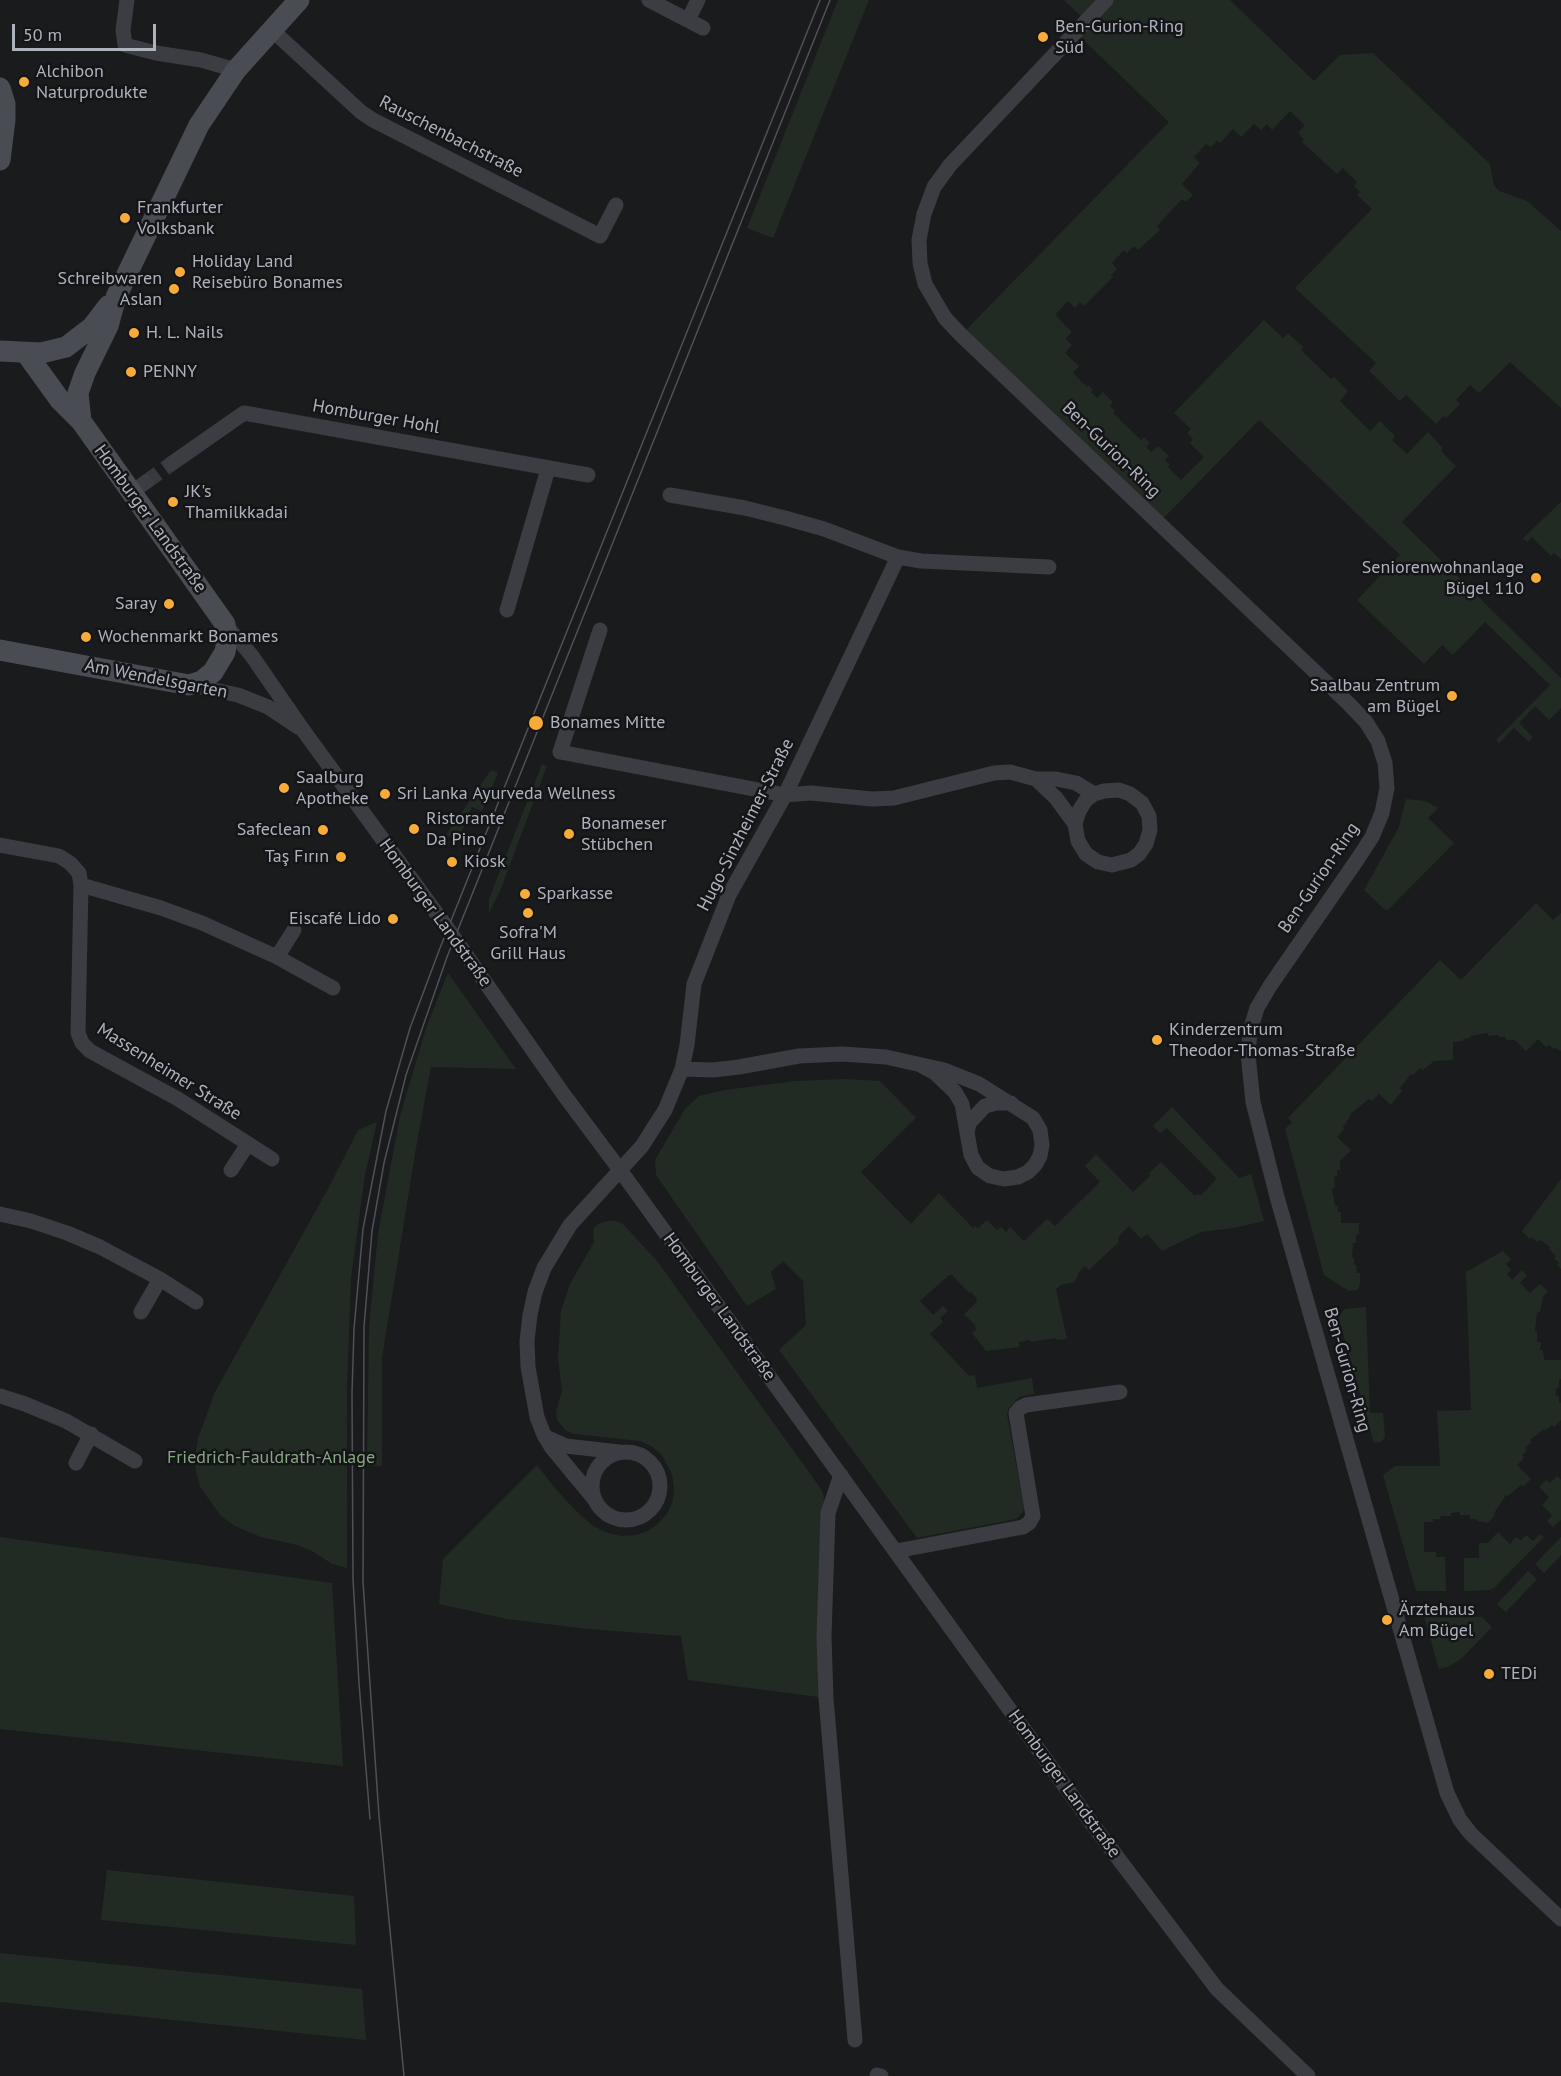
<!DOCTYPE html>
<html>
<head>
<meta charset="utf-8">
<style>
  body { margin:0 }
  #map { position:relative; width:1561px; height:2076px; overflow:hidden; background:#1a1b1d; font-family:"PT Sans",sans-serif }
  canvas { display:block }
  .scale { position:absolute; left:12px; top:24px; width:144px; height:27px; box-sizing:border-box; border:3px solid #adb3bd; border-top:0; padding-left:8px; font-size:18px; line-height:21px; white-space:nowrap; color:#adb3bd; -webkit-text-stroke:4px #151518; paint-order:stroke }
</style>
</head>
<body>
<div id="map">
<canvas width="1561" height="2076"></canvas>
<div class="scale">50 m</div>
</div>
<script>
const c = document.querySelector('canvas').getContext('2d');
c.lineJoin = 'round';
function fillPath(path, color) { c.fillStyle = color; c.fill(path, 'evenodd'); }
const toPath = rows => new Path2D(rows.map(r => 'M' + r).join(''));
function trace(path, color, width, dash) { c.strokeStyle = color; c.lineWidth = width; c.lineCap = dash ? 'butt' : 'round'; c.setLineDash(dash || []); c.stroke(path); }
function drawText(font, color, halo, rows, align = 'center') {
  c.font = font + ' "PT Sans",sans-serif'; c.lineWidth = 5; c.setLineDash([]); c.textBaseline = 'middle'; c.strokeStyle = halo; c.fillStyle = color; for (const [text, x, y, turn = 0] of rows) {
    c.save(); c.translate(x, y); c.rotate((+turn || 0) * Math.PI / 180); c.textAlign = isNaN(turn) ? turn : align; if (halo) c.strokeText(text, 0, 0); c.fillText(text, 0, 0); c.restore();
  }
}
const green = toPath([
  [838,0,869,0,773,238,747,228],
  [1064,0,1230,0,1314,81,1340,55,1373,53,1490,164,1494,185,1499,191,1527,201,1561,231,1561,408,1510,362,1479,393,1470,385,1456,400,1460,404,1446,418,1444,416,1436,424,1406,395,1400,401,1369,371,1376,363,1295,288,1372,209,1357,195,1360,192,1354,186,1357,182,1343,168,1337,174,1302,142,1304,139,1298,133,1305,125,1290,111,1272,130,1267,124,1261,130,1254,124,1241,137,1233,129,1220,143,1217,141,1211,147,1206,144,1194,157,1200,163,1182,184,1193,195,1186,202,1182,199,1157,226,1160,230,1138,250,1134,246,1127,253,1124,250,1112,263,1117,269,1111,275,1113,277,1084,306,1080,302,1075,308,1068,301,1055,315,1072,332,1066,339,1072,345,1065,353,1079,366,1073,373,1087,387,1088,385,1093,390,1091,392,1097,398,1103,392,1113,402,1110,406,1115,411,1113,413,1141,440,1144,437,1150,443,1146,447,1151,452,1158,446,1169,456,1165,460,1170,464,1168,467,1181,480,1204,457,1190,443,1193,439,1187,433,1191,429,1174,413,1264,320,1283,338,1288,333,1303,347,1301,350,1331,379,1334,377,1348,391,1340,401,1370,431,1380,421,1395,436,1392,440,1407,454,1428,432,1443,448,1441,451,1456,466,1402,522,1561,678,1561,708,1549,720,1535,706,1519,723,1533,737,1529,742,1514,728,1499,743,1496,740,1550,685,1485,622,1453,655,1442,645,1424,664,1357,600,1400,555,1259,420,1159,523,961,335,1169,122,1076,33,1086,21],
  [1561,502,1561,559,1554,553,1551,556,1532,537,1527,542,1523,538],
  [542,764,547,766,500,891,489,913,489,899],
  [491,770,498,773,482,811,472,807,458,840,446,835],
  [1406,799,1425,801,1438,808,1428,818,1454,843,1388,910,1385,910,1364,890,1399,827],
  [1536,903,1553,920,1561,913,1561,1051,1555,1048,1554,1049,1549,1045,1546,1047,1538,1039,1526,1051,1515,1040,1506,1040,1506,1037,1499,1037,1499,1035,1488,1036,1488,1033,1470,1036,1470,1038,1463,1039,1463,1041,1453,1042,1453,1060,1434,1061,1423,1070,1420,1068,1413,1075,1411,1074,1400,1088,1402,1091,1391,1105,1379,1094,1372,1101,1369,1099,1350,1114,1351,1115,1343,1127,1344,1129,1337,1137,1351,1150,1340,1161,1340,1170,1337,1170,1337,1176,1334,1177,1335,1188,1332,1189,1335,1205,1338,1206,1338,1212,1341,1212,1341,1223,1359,1223,1359,1234,1356,1235,1356,1243,1353,1243,1352,1257,1354,1258,1354,1265,1356,1265,1357,1273,1360,1273,1360,1284,1358,1290,1349,1291,1324,1275,1285,1129,1292,1122,1288,1118,1440,960,1461,980],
  [448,973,516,1069,431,1067,416,1148,382,1358,382,1466,367,1466,369,1327,378,1233,400,1116,427,1025],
  [845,1079,880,1081,916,1118,861,1172,911,1224,939,1193,973,1228,976,1226,978,1228,987,1220,997,1230,1001,1227,1006,1232,1010,1227,1024,1241,1047,1219,1055,1226,1100,1182,1085,1166,1096,1154,1133,1192,1150,1176,1149,1173,1161,1162,1195,1196,1198,1194,1200,1196,1217,1179,1167,1128,1160,1133,1153,1126,1172,1107,1239,1178,1251,1174,1264,1221,1234,1228,1201,1232,1162,1251,1147,1234,1141,1239,1129,1226,1118,1237,1119,1242,1089,1270,1085,1266,1079,1272,1075,1282,1061,1285,1056,1289,1067,1339,1057,1340,1055,1338,1031,1342,1029,1340,1019,1342,1019,1347,986,1351,972,1333,976,1330,975,1325,964,1314,977,1302,976,1298,971,1292,969,1293,952,1275,949,1275,920,1301,933,1315,943,1306,948,1311,940,1318,943,1322,930,1334,969,1376,975,1375,977,1388,1032,1378,1034,1394,1019,1397,1009,1408,1007,1414,1024,1507,1023,1512,1016,1519,917,1538,779,1350,806,1325,803,1281,783,1261,771,1272,776,1289,747,1306,656,1175,655,1160,685,1109,699,1096,725,1090,795,1081],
  [377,1122,365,1175,351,1278,347,1388,347,1568,332,1564,312,1551,297,1545,261,1537,235,1526,221,1516,200,1487,196,1472,195,1457,198,1438,215,1392,329,1187,358,1130],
  [1561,1179,1561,1269,1557,1265,1559,1263,1554,1258,1556,1256,1549,1249,1550,1247,1540,1240,1537,1242,1532,1237,1530,1239,1522,1231],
  [608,1221,616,1221,624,1225,657,1261,821,1489,824,1496,819,1633,826,1698,688,1680,681,1636,588,1629,507,1619,439,1604,443,1559,537,1465,554,1487,576,1511,592,1525,605,1532,621,1536,636,1535,648,1531,659,1523,668,1512,673,1500,674,1488,672,1474,662,1455,651,1446,640,1441,574,1434,566,1431,557,1420,556,1412,562,1391,558,1358,561,1311,570,1284,594,1242,593,1229,598,1224],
  [1503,1251,1511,1259,1506,1264,1511,1270,1507,1274,1512,1280,1522,1270,1527,1275,1520,1283,1530,1293,1540,1284,1548,1291,1543,1297,1540,1312,1537,1313,1535,1331,1537,1331,1537,1342,1541,1342,1540,1350,1543,1350,1544,1360,1561,1360,1561,1379,1559,1379,1559,1388,1556,1389,1556,1396,1559,1396,1559,1402,1561,1403,1561,1420,1554,1427,1552,1425,1546,1430,1544,1429,1530,1440,1531,1442,1525,1448,1527,1450,1522,1455,1524,1458,1517,1465,1531,1479,1524,1486,1521,1485,1508,1496,1506,1495,1494,1513,1495,1515,1488,1523,1477,1521,1477,1519,1470,1519,1470,1515,1460,1515,1459,1512,1451,1513,1451,1516,1441,1516,1440,1519,1433,1519,1433,1522,1424,1522,1424,1552,1436,1552,1436,1557,1445,1557,1446,1591,1416,1591,1383,1475,1395,1466,1440,1466,1437,1411,1471,1410,1466,1272],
  [1366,1307,1370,1413,1383,1413,1385,1437,1381,1442,1374,1443,1338,1316,1345,1309],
  [1557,1476,1561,1480,1561,1520,1553,1527,1547,1521,1552,1515,1542,1505,1549,1497,1539,1487,1546,1480,1550,1483],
  [1498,1532,1510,1544,1516,1537,1521,1540,1526,1535,1533,1541,1540,1534,1544,1537,1494,1588,1489,1590,1464,1591,1464,1558,1479,1558,1479,1543,1488,1543],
  [0,1537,332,1583,343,1766,0,1729],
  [1561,1537,1561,1555,1544,1573,1535,1564],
  [1528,1571,1537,1579,1506,1612,1497,1604],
  [1424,1616,1482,1617,1492,1627,1462,1658,1450,1666,1439,1669],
  [107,1870,354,1896,356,1945,101,1920],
  [0,1953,362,1989,366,2040,0,2002]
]);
const streetTunnel = toPath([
  [146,482,171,464]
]);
const street = toPath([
  [127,0,123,30,125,45,156,53,201,60,236,70],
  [649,0,703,28],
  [1106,0,950,165,934,187,924,214,919,240,920,263,925,284,945,318,961,335,1349,704,1366,722,1378,741,1385,763,1387,788,1382,813,1372,837,1359,857,1270,986,1257,1008,1250,1031,1248,1054,1253,1102,1277,1197,1447,1793,1460,1820,1471,1834,1561,1919],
  [688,20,698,0],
  [272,30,361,112,373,120,600,236,616,205],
  [171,464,244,413,588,475],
  [132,492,146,482],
  [670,495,745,508,785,518,824,529,898,557,921,561,1049,567],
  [507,610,548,469],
  [225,624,252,656,303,730,448,929,564,1095,620,1170,1093,1825,1217,1989,1308,2076],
  [600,630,560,752,785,795,811,793,872,799,894,798,994,773,1010,772,1036,779,1056,779,1076,783,1094,794],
  [191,685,238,695,268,707,298,727],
  [1036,779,1056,798,1075,824,1078,841,1086,854,1098,862,1112,865,1131,860,1139,854,1146,844,1150,830,1149,816,1142,803,1130,794,1119,790,1104,791,1094,794,1086,800,1079,811,1075,824],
  [0,845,59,856,70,863,79,873,81,885,161,908,202,923,277,957,333,988],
  [81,885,78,1033,82,1043,90,1051,178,1099,272,1159],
  [277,957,294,930],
  [682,1069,713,1070,739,1067,799,1056,842,1054,886,1057,944,1070,979,1084,1033,1118,1040,1130,1042,1145,1040,1156,1035,1165,1028,1172,1018,1177,1004,1179,990,1176,978,1168,971,1155,962,1104,955,1092,935,1073,922,1066],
  [967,1133,969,1123,985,1106,997,1103,1011,1103],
  [231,1170,248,1144],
  [0,1214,31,1221,67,1233,100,1247,160,1279,196,1302],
  [141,1312,160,1279],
  [0,1396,25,1404,66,1421,135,1461],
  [546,1437,566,1446,619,1452],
  '592 1486a34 34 0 1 1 68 0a34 34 0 1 1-68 0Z',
  [76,1463,91,1434],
  [841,1475,828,1513,824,1637,826,1698,855,2040],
  [595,1500,552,1448,544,1435,537,1417,528,1367,527,1341,530,1315,535,1292,544,1268,570,1225,642,1146,665,1110,682,1069,687,1045,694,984,729,895,785,795,898,557],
  [896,1551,1023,1527,1029,1523,1033,1516,1016,1413,1020,1408,1026,1405,1120,1392],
  [877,2075,881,2076]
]);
const secondary = toPath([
  [0,88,5,104,5,120,0,160],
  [0,351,41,353,66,347,92,327,108,306],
  [81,421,78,393,85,373,108,326,116,297,199,125,236,70,299,0],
  [0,650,189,685,202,681,213,672,225,652,227,640,225,624,81,421,60,400,26,353]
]);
const tram = toPath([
  [370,1819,359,1683,353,1579,352,1393,354,1329,363,1229,386,1111,410,1028,440,948,820,0],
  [404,2076,379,1816,363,1582,364,1327,372,1231,384,1163,406,1075,447,957,830,0]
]);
const markers = [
  [1043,37,6,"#f7ab38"],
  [24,82,6,"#f7ab38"],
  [125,218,6,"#f7ab38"],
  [180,272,6,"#f7ab38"],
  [174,289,6,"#f7ab38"],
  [134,333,6,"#f7ab38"],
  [131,372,6,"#f7ab38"],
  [173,502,6,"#f7ab38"],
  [1536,578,6,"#f7ab38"],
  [169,604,6,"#f7ab38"],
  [86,637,6,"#f7ab38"],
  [1452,696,6,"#f7ab38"],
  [536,723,8,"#f7ab38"],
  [284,788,6,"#f7ab38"],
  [385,794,6,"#f7ab38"],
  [414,829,6,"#f7ab38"],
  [323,830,6,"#f7ab38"],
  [569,834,6,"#f7ab38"],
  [341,857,6,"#f7ab38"],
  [452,862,6,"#f7ab38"],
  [525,894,6,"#f7ab38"],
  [528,913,6,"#f7ab38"],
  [393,919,6,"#f7ab38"],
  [1157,1040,6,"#f7ab38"],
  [1387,1620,6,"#f7ab38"],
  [1489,1674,6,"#f7ab38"]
];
const poiNames = [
  ["Ben-Gurion-Ring",1055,27],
  ["Süd",1055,48],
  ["Alchibon",36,72],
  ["Naturprodukte",36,93],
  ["Frankfurter",137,208],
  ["Volksbank",137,229],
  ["Holiday Land",192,262],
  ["Reisebüro Bonames",192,283],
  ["Schreibwaren",162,279,"right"],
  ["Aslan",162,300,"right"],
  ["H. L. Nails",146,333],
  ["PENNY",143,372],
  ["JK's",185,492],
  ["Thamilkkadai",185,513],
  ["Seniorenwohnanlage",1524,568,"right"],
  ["Bügel 110",1524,589,"right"],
  ["Saray",157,604,"right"],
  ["Wochenmarkt Bonames",98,637],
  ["Saalbau Zentrum",1440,686,"right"],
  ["am Bügel",1440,707,"right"],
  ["Bonames Mitte",550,723],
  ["Saalburg",296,778],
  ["Apotheke",296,799],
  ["Sri Lanka Ayurveda Wellness",397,794],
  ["Ristorante",426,819],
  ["Da Pino",426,840],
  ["Bonameser",581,824],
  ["Stübchen",581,845],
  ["Safeclean",311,830,"right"],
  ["Taş Fırın",329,857,"right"],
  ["Kiosk",464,862],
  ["Sparkasse",537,894],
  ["Eiscafé Lido",381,919,"right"],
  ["Sofra'M",528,933,"center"],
  ["Grill Haus",528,954,"center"],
  ["Kinderzentrum",1169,1030],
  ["Theodor-Thomas-Straße",1169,1051],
  ["Ärztehaus",1399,1610],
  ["Am Bügel",1399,1631],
  ["TEDi",1501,1674]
];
const streetNames = [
  ["Rauschenbachstraße",451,137,27],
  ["Homburger Hohl",376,417,10],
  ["Ben-Gurion-Ring",1111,450,44],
  ["Homburger Landstraße",150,519,54],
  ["Am Wendelsgarten",156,679,11],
  ["Hugo-Sinzheimer-Straße",746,825,-63],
  ["Ben-Gurion-Ring",1319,878,-56],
  ["Homburger Landstraße",435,913,54],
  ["Massenheimer Straße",169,1072,32],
  ["Homburger Landstraße",719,1307,54],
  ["Ben-Gurion-Ring",1347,1370,74],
  ["Homburger Landstraße",1064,1784,54]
];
const parkNames = [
  ["Friedrich-Fauldrath-Anlage",271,1458]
];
fillPath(green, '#222b23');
trace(streetTunnel, '#37393d', 15, [15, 8]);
trace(street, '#3b3d42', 15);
trace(secondary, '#494c52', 21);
trace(tram, '#4e5157', 1.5);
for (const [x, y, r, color] of markers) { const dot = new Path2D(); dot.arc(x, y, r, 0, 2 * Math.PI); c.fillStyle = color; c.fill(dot); trace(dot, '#151518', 2); }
drawText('18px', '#adb3bd', '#151518', poiNames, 'left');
drawText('18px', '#adb3bd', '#151518', streetNames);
drawText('18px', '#84a883', '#151518', parkNames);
</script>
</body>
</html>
